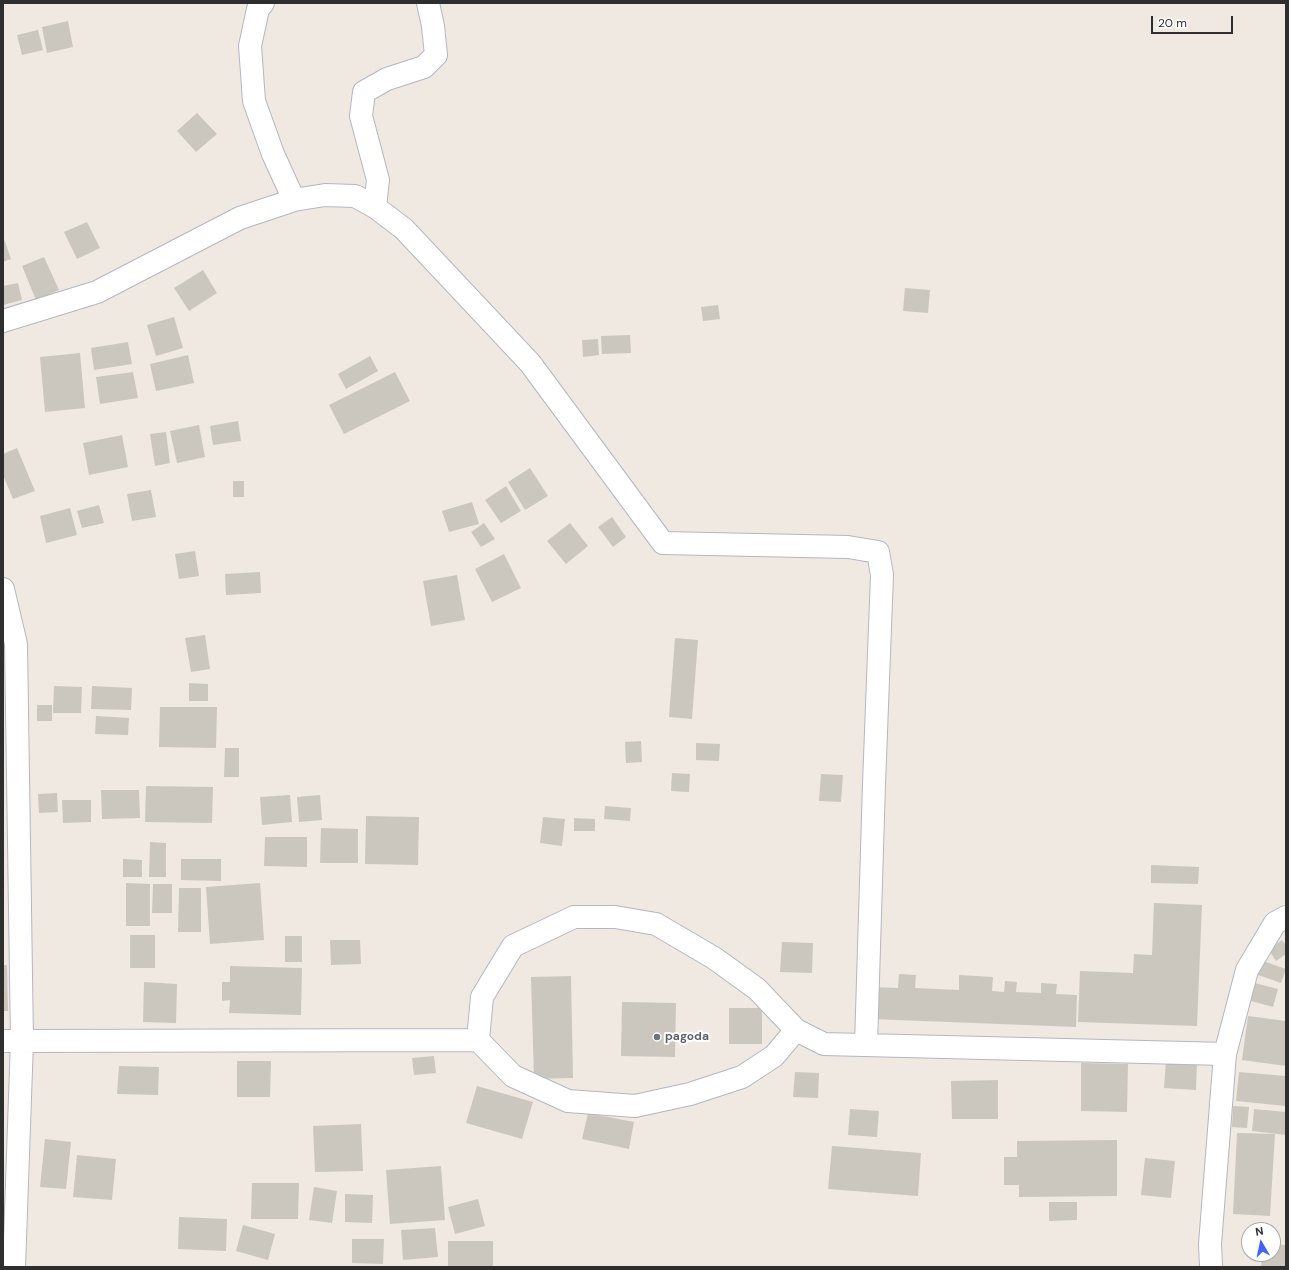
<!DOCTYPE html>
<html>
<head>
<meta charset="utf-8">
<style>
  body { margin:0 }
  #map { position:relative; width:1289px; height:1270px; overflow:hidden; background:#efe9e1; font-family:"DM Sans",sans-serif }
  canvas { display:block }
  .frame { position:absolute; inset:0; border:4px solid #2e2e2e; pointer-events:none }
  .north { position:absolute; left:1241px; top:1222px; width:40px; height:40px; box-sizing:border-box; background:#fff; border:1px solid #ababab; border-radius:50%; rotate:351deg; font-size:11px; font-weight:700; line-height:16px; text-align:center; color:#2e2e2e }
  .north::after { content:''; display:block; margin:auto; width:14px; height:18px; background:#4264fb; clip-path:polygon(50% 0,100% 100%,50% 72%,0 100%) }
  .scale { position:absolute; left:1151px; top:16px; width:82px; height:18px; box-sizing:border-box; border:2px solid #2e2e2e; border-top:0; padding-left:5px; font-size:12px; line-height:14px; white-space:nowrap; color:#2e2e2e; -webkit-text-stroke:3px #fff; paint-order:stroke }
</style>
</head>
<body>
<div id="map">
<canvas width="1289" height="1270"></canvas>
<div class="frame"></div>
<div class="north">N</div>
<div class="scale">20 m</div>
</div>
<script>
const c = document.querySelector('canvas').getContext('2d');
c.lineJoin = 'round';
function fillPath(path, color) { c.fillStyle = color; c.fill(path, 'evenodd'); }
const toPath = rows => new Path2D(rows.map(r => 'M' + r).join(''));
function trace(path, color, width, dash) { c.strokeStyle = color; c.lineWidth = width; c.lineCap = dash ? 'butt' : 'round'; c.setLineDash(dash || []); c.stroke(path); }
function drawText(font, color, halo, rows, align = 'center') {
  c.font = font + ' "DM Sans",sans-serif'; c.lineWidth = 4; c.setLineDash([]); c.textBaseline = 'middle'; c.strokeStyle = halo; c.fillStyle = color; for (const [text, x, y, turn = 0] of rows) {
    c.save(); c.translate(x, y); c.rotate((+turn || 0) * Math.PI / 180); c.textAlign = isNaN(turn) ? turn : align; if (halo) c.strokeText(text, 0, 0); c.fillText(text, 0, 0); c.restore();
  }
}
const building = toPath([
  [68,21,73,47,47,53,42,27],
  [38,30,43,50,22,55,17,35],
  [197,113,217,134,196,152,177,131],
  [87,222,100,248,77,259,64,232],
  [3,236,11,259,3,262],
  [44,257,59,290,36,300,22,266],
  [203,270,217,293,189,311,174,288],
  [18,283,22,300,3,305,3,286],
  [905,288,930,290,928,313,903,311],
  [718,305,720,319,703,321,701,307],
  [174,317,183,348,156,356,147,325],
  [630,335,631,353,602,354,601,336],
  [598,339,599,355,583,357,582,340],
  [128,342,132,364,94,370,91,348],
  [80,353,85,408,45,412,40,357],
  [188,355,194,383,156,391,150,364],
  [370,356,378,371,346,389,338,374],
  [133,372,138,398,100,404,96,377],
  [395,372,410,401,344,434,329,405],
  [238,421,241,441,213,445,210,426],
  [199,425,205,457,177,463,170,431],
  [166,432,170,463,155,466,150,434],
  [122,435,128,467,89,475,83,443],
  [17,448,35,491,13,499,3,475,3,454],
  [530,468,548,496,525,510,508,482],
  [233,481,244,481,244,497,233,497],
  [506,486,521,511,501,523,485,500],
  [151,490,156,517,132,521,127,494],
  [472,502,479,524,449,532,442,511],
  [99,505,104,523,82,528,77,511],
  [70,508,77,535,46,543,40,516],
  [612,517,626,537,613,547,598,527],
  [484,523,495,539,481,547,471,532],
  [570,523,588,546,566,564,547,541],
  [195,551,199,576,179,579,175,554],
  [504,554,521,588,492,602,475,569],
  [260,572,261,593,226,595,225,574],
  [457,575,465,620,431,626,423,581],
  [205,635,210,669,191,672,185,638],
  [675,638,698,640,692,719,669,717],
  [189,683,208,684,208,701,189,701],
  [54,686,82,687,81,713,53,713],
  [92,686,132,688,131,710,91,709],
  [37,705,52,705,52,721,37,721],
  [160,707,217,707,216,748,159,747],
  [96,716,129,718,128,735,95,734],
  [641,741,642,762,626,763,625,742],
  [696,743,720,744,719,761,696,760],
  [225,748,239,748,239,777,224,777],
  [672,773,690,774,689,792,671,791],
  [821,774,843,775,841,802,819,801],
  [146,786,213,787,212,823,145,822],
  [101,790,139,790,140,818,102,819],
  [57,793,58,812,39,813,38,794],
  [290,795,292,822,262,825,260,797],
  [320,795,322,820,299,822,297,797],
  [62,800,91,800,91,822,63,823],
  [605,806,631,808,630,821,604,819],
  [366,816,419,817,418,865,365,864],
  [543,817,565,819,562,846,540,843],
  [574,818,595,819,595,831,574,831],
  [321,828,358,829,358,863,320,863],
  [265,837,307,837,307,867,264,866],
  [150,842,166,843,166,877,149,877],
  [123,859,142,860,142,877,123,877],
  [181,859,221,859,221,881,181,880],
  [1151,865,1199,867,1198,884,1151,883],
  [126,883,150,884,150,926,126,926],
  [260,883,264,940,210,944,206,887],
  [153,884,172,884,172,913,152,913],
  [179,888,201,888,201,932,178,932],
  [1154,903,1202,905,1197,1026,1078,1022,1080,971,1133,973,1134,954,1152,955],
  [130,935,155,935,155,968,130,968],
  [285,936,302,936,302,962,285,962],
  [330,940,360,940,361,964,331,965],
  [1282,940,1286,945,1286,954,1276,961,1269,950],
  [782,942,813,943,812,973,780,972],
  [1263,961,1286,969,1281,983,1258,975],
  [3,965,7,965,8,1011,3,1011],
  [230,966,302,968,301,1015,229,1013,230,1000,222,1001,222,982,230,982],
  [899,974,916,975,915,988,959,990,959,975,993,977,992,991,1004,992,1005,981,1017,982,1016,992,1041,993,1041,983,1057,984,1056,994,1077,995,1076,1027,871,1019,873,987,898,988],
  [571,976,573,1078,534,1079,531,977],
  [144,982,177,984,176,1023,143,1022],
  [1255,983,1278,989,1273,1007,1251,1001],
  [622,1002,676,1003,675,1057,621,1056],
  [729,1008,762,1008,762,1044,729,1044],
  [1248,1016,1286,1021,1286,1066,1242,1060],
  [434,1056,436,1073,414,1075,412,1058],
  [1166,1060,1197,1062,1196,1090,1164,1088],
  [237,1061,271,1061,270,1097,237,1097],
  [1081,1063,1128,1064,1127,1112,1081,1111],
  [119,1066,159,1067,158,1095,117,1094],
  [795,1072,819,1073,818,1098,793,1097],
  [1239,1072,1286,1076,1286,1106,1236,1101],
  [998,1080,998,1119,952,1119,951,1081],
  [477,1086,533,1102,522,1139,466,1123],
  [1233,1106,1249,1107,1247,1128,1232,1127],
  [850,1109,879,1111,877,1137,848,1135],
  [1254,1109,1286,1112,1286,1135,1252,1131],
  [588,1113,634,1122,629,1149,582,1139],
  [361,1124,363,1171,315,1172,313,1126],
  [1237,1133,1275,1134,1270,1216,1233,1214],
  [45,1139,71,1142,66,1189,40,1187],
  [1117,1140,1117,1196,1019,1197,1019,1185,1004,1185,1004,1157,1017,1157,1017,1141],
  [832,1146,921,1153,918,1196,828,1189],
  [77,1155,116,1159,112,1200,73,1197],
  [1145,1158,1175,1161,1171,1198,1141,1195],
  [441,1166,445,1220,390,1224,386,1170],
  [252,1183,299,1183,298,1219,251,1219],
  [314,1187,337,1191,332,1223,309,1220],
  [345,1194,373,1195,372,1223,345,1222],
  [478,1199,485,1226,455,1234,448,1207],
  [1049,1202,1077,1202,1077,1220,1049,1221],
  [179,1217,227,1219,226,1251,178,1249],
  [243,1225,275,1234,268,1260,236,1251],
  [1250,1226,1268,1227,1268,1230,1249,1230],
  [435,1228,438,1257,403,1260,401,1230],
  [352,1239,384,1239,383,1264,352,1263],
  [448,1241,493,1241,493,1267,448,1267],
  [1273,1244,1286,1245,1286,1267,1261,1267,1262,1254,1273,1254]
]);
const minor = toPath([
  [263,3,258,9,250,46,254,101,273,154,294,200],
  [375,207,378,180,361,116,364,92,387,79,424,67,436,55,433,26,428,3],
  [3,321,97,292,240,218,294,200,325,195,355,196,375,207,404,229,530,363,663,543,848,547,878,552,882,575,874,784,866,1045],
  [3,589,16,644,22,1041,14,1267],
  [478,1040,513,1076,568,1101,635,1106,690,1094,742,1077,774,1056,796,1030],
  [3,1041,478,1040,482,997,513,946,574,917,615,917,656,924,714,958,757,989,796,1030,824,1044,1225,1054]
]);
const tertiary = toPath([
  [1211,1267,1210,1244,1225,1054,1247,970,1275,923,1286,917]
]);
const markers = [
  [657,1037,4,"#6b7280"]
];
const worshipNames = [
  ["pagoda",665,1037]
];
fillPath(building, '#cbc7bf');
trace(minor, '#b4b7c1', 24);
trace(tertiary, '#b4b7c1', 24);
trace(minor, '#fff', 22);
trace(tertiary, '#fff', 22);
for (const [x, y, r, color] of markers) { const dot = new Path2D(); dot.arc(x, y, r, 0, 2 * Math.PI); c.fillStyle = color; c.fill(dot); trace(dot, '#fff', 1.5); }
drawText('bold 12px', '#5b616d', '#fff', worshipNames, 'left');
</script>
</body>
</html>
